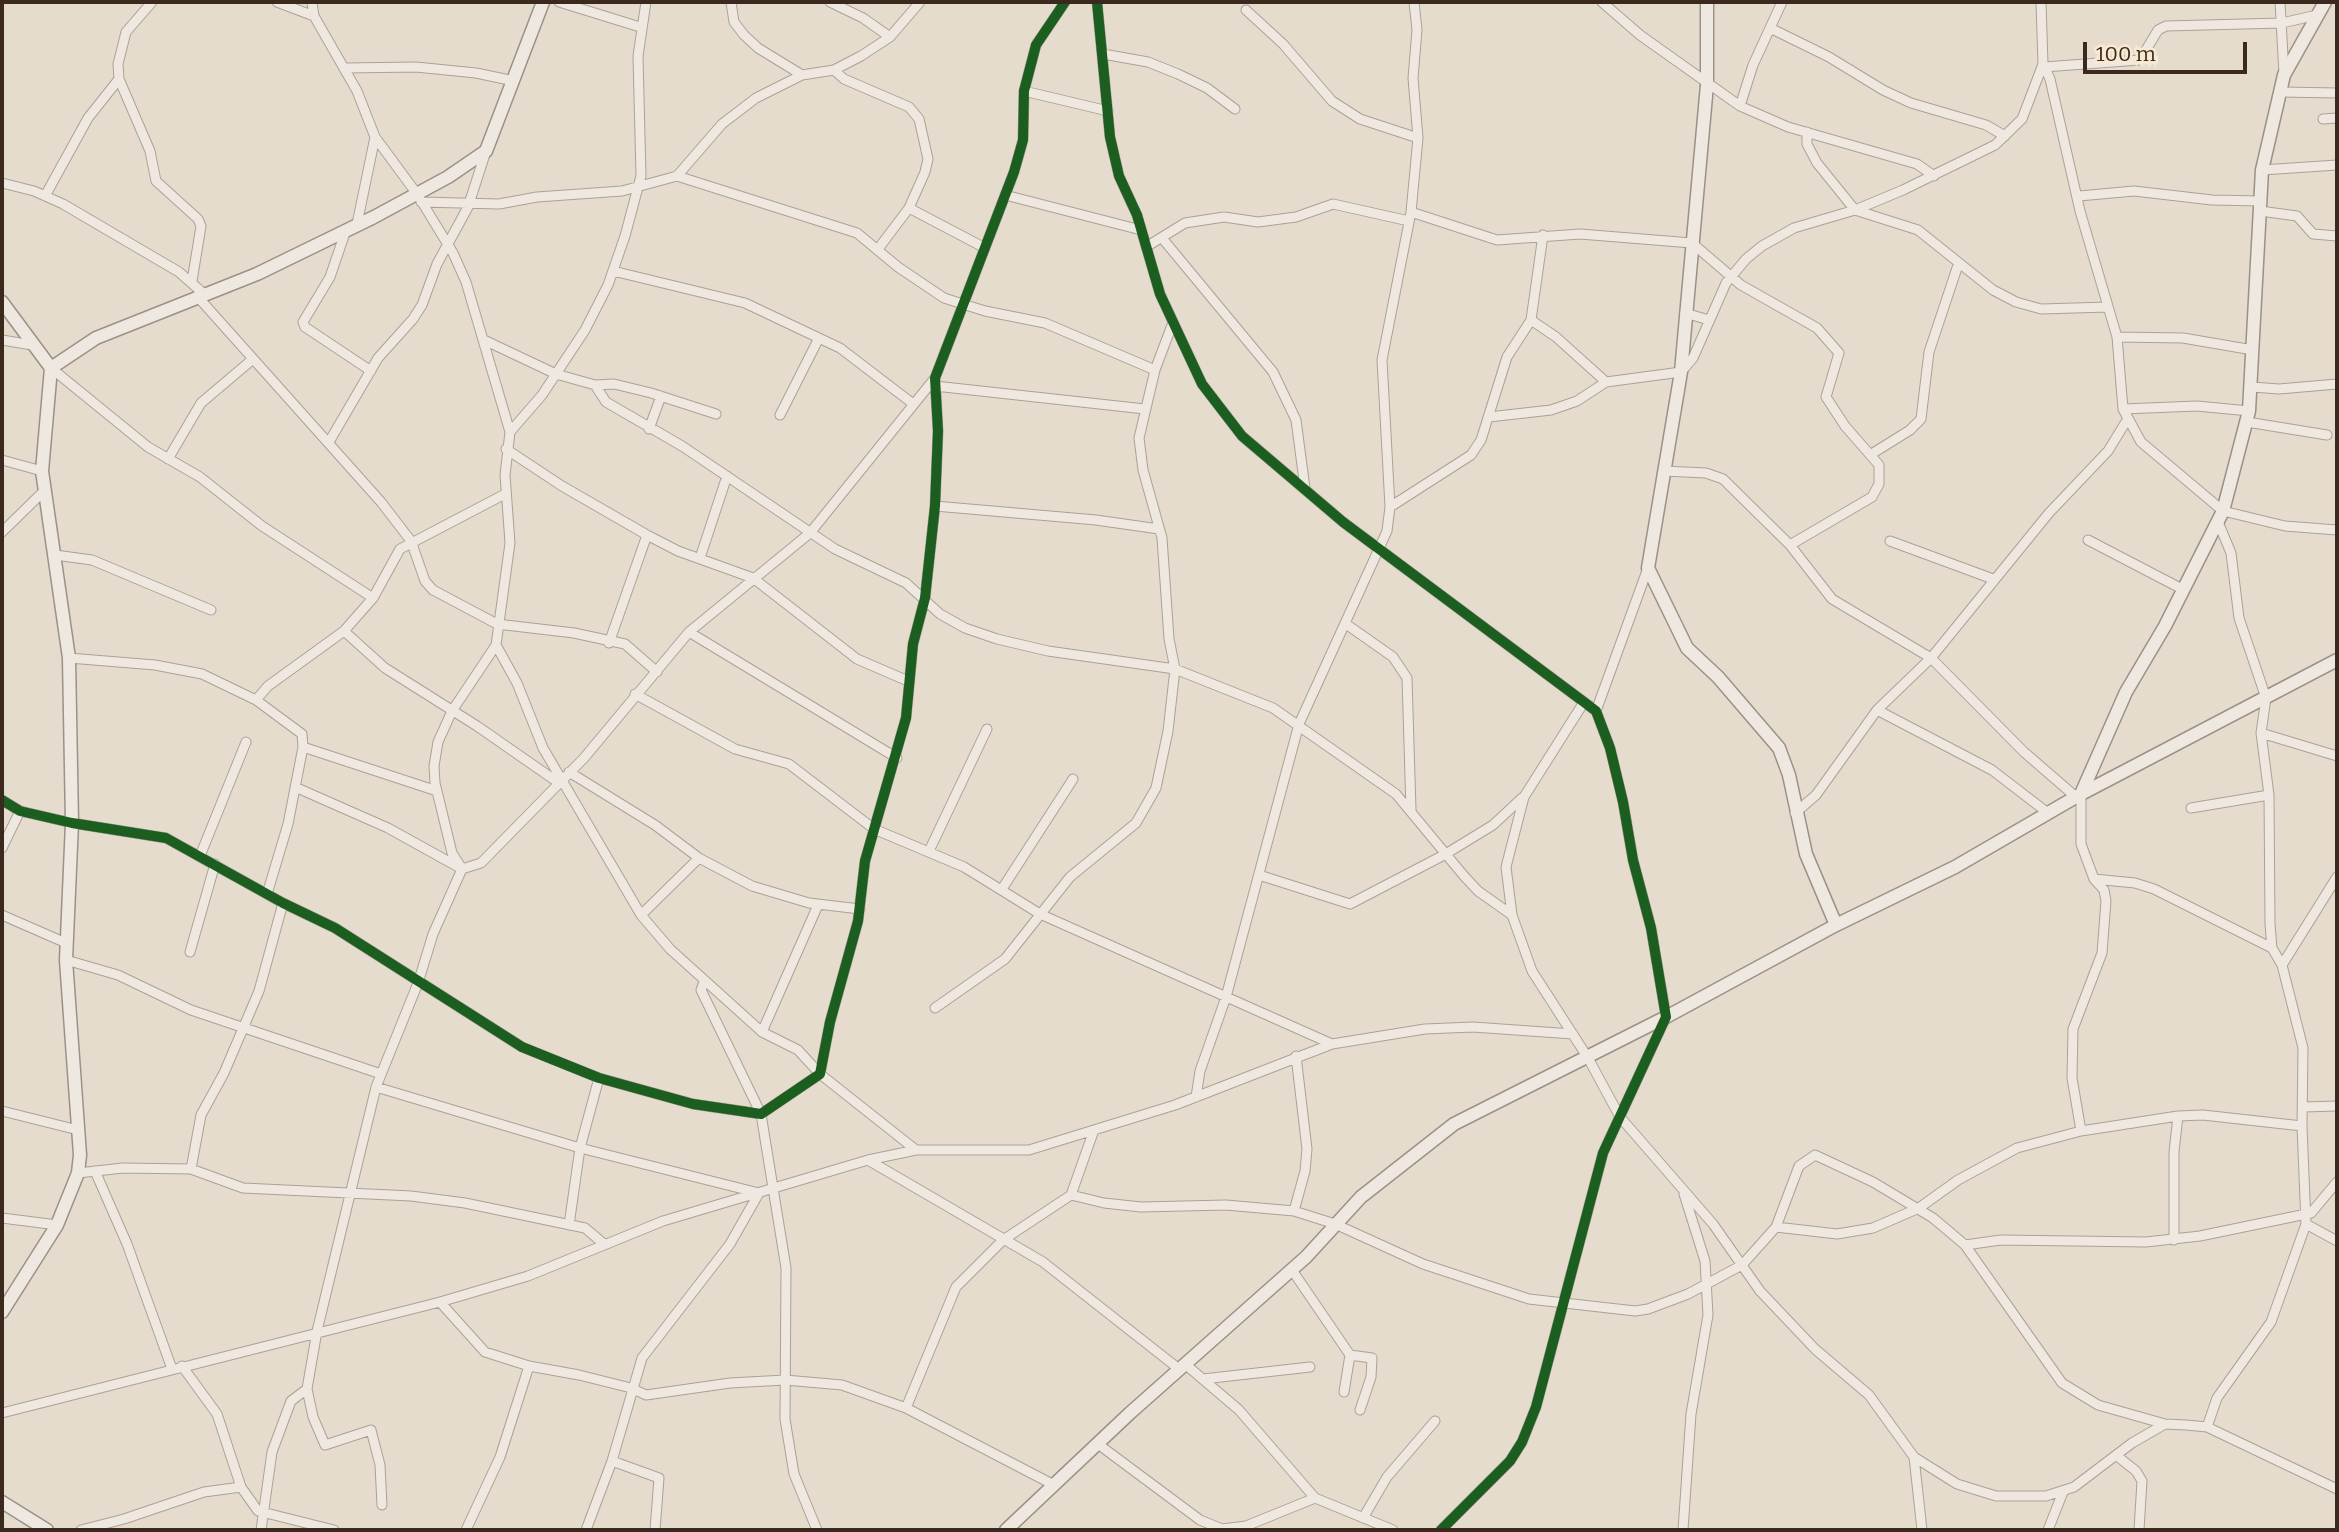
<!DOCTYPE html>
<html>
<head>
<meta charset="utf-8">
<style>
  body { margin:0 }
  #map { position:relative; width:2339px; height:1532px; overflow:hidden; background:#e6dcce; font-family:Bitter,serif }
  canvas { display:block }
  .frame { position:absolute; inset:0; border:4px solid #3c291d; pointer-events:none }
  .scale { position:absolute; left:2083px; top:42px; width:164px; height:32px; box-sizing:border-box; border:4px solid #3c291d; border-top:0; padding-left:9px; font-size:21px; line-height:24px; white-space:nowrap; color:#3c291d; -webkit-text-stroke:5px #f8e9d3; paint-order:stroke }
</style>
</head>
<body>
<div id="map">
<canvas width="2339" height="1532"></canvas>
<div class="frame"></div>
<div class="scale">100 m</div>
</div>
<script>
const c = document.querySelector('canvas').getContext('2d');
c.lineJoin = 'round';
const toPath = rows => new Path2D(rows.map(r => 'M' + r).join(''));
function trace(path, color, width, dash) { c.strokeStyle = color; c.lineWidth = width; c.lineCap = dash ? 'butt' : 'round'; c.setLineDash(dash || []); c.stroke(path); }
const street = toPath([
  [152,2,126,32,118,64,119,79,150,151,156,181,198,219,201,226,192,281],
  [277,2,314,16],
  [312,2,314,16,357,91,375,137,417,194,453,253,466,282,510,432,505,475,510,543,496,645,452,711,438,742,434,766,435,783,452,853,462,869],
  [559,2,640,27],
  [731,2,734,22,744,35,758,48,802,75],
  [830,2,863,18,890,37],
  [1097,2,1110,137,1119,176,1137,215,1160,294,1202,384,1242,436,1343,522,1596,711,1610,748,1623,802,1633,860,1651,928,1666,1017,1603,1153,1536,1407,1522,1442,1510,1461,1441,1530],
  [1602,2,1640,35,1740,106,1788,127,1917,164,1934,176],
  [2280,2,2284,74],
  [1246,10,1283,44,1332,101,1360,119,1418,138],
  [1770,28,1829,57,1883,90,1911,103,1986,125,2005,136],
  [1103,54,1148,62,1178,74,1207,88,1235,109],
  [2043,64,2050,79,2080,211,2117,337,2123,409,2141,442,2223,511,2285,526,2337,530],
  [2044,67,2140,60,2158,30,2166,26,2282,23,2317,15],
  [346,68,416,67,476,73,514,81],
  [834,70,844,79,909,107,919,119,928,159,925,172,909,208,878,249],
  [1024,91,1108,111],
  [2281,92,2337,93],
  [1740,106,1753,65,1782,2],
  [2323,119,2337,118],
  [1807,132,1807,144,1817,163,1855,210,1918,230,1993,290,2016,302,2041,309,2108,307],
  [2262,170,2337,165],
  [677,176,722,124,756,98,802,75,834,70,861,56,890,37,920,2],
  [2,183,34,191,63,204,179,272,204,294],
  [1005,195,1141,230],
  [45,196,88,118,119,79],
  [2079,196,2134,191,2212,200,2260,201],
  [421,202,499,204,537,197,622,191,677,176,857,233,898,267,944,298,985,311,1045,323,1155,370],
  [909,208,985,248],
  [2260,211,2297,216,2313,234,2337,236],
  [1411,212,1497,240,1580,234,1692,243,1741,285,1817,328,1839,353,1826,397,1845,426,1879,465,1879,484,1872,497,1790,545],
  [357,224,375,137],
  [346,230,330,277,303,322,305,327,371,371],
  [1162,238,1273,372,1296,420,1305,488],
  [1146,247,1185,223,1224,217,1258,222,1296,217,1333,204,1409,221],
  [613,271,745,303,840,348,912,403],
  [197,296,381,502,411,541,425,581,433,590,497,624,574,633,625,644,657,672],
  [1685,313,1709,320],
  [1531,320,1556,337,1606,382],
  [2117,337,2183,338,2253,350],
  [2,340,32,345],
  [484,340,556,374,595,385,606,402,682,446,835,549,906,583,940,614,965,628,997,639,1048,651,1175,669,1273,708,1396,794,1464,876,1478,891,1512,915],
  [51,368,148,447,200,477,262,526,373,598],
  [595,385,614,384,651,393,716,414],
  [935,386,1145,409],
  [2252,387,2279,389,2337,384],
  [2123,409,2197,406,2249,411],
  [780,415,819,338],
  [1489,417,1551,410,1577,401,1606,382,1681,372,1693,358,1726,283,1746,259,1762,246,1794,228,1855,210,1903,190,1995,145,2022,119,2043,64,2041,2],
  [2247,422,2327,435],
  [649,429,661,396],
  [510,432,542,395,585,330,608,285,625,236,641,176,638,56,646,2],
  [329,442,378,358,413,319,422,305,437,264,468,207,486,151],
  [506,449,562,486,647,535,678,551,753,578,857,659,908,681],
  [1870,455,1910,430,1921,419,1929,352,1958,265],
  [168,459,201,403,253,359],
  [2,460,42,471],
  [1664,471,1706,473,1723,479,1790,545,1832,599,1931,658,2024,752,2076,797],
  [935,506,1096,520,1159,529],
  [1390,507,1471,455,1481,440,1507,357,1531,320,1543,235],
  [2,532,44,491],
  [2088,540,2184,590],
  [1890,541,1993,579],
  [55,555,92,560,211,610],
  [700,558,727,476],
  [1346,624,1393,657,1407,678,1411,810],
  [344,631,385,668,477,726,559,783],
  [689,632,897,758],
  [609,643,647,535],
  [496,645,517,683,543,748,641,915,670,949,762,1032,798,1050,820,1074,916,1150],
  [69,658,155,665,202,674,256,700,302,734,303,747,288,824,267,894],
  [635,694,735,749,789,764,874,829,964,867,1040,914,1332,1044],
  [256,700,268,686,344,631,373,598,400,549,505,494],
  [1584,702,1524,797,1506,867,1512,915,1532,971,1588,1058,1620,1117,1713,1224,1760,1291,1815,1349,1869,1395,1914,1457,1957,1484,1996,1496,2046,1496,2074,1487,2132,1443,2165,1424,2186,1425,2207,1427,2337,1489],
  [1877,710,1992,770,2048,813],
  [1596,711,1648,568],
  [2261,733,2337,756],
  [303,747,437,791],
  [569,772,655,825,699,858,752,886,809,903,860,909],
  [295,787,388,828,462,869,481,863,584,758,689,632,810,533,935,378],
  [2081,794,2081,844,2094,879,2104,890,2106,901,2102,953,2073,1029,2072,1078,2081,1131],
  [2,800,20,811,72,823,166,838,283,903,335,928,522,1047,599,1078,693,1104,761,1114,820,1074,830,1022,858,921,865,861,906,718,913,644,925,598,935,506,938,431,935,378,1014,172,1023,140,1024,91,1036,45,1065,2],
  [2191,808,2269,795],
  [1795,813,1816,795,1877,710,1931,658,2049,513,2108,451,2127,420],
  [2,848,20,811],
  [929,851,987,729],
  [200,856,246,742],
  [1259,875,1350,904,1444,855,1493,825,1522,798],
  [2094,879,2135,883,2154,889,2272,948],
  [1002,889,1073,779],
  [2,915,66,943],
  [641,915,699,858],
  [190,952,215,864],
  [66,960,118,975,191,1010,381,1074],
  [2282,965,2337,877],
  [704,982,701,990,761,1114,786,1268,785,1419,794,1474,817,1530],
  [935,1008,1005,959,1070,877,1136,823,1156,788,1168,731,1175,669,1169,639,1162,538,1143,470,1139,438,1155,370,1172,325],
  [762,1032,818,905],
  [376,1087,580,1148,759,1193,730,1244,642,1358,612,1461,586,1530],
  [1196,1097,1200,1071,1226,997,1299,724,1387,531,1390,507,1382,360,1411,212,1418,138,1413,78,1417,30,1414,2],
  [2304,1107,2337,1106],
  [2,1111,78,1130],
  [868,1160,1043,1262,1179,1369],
  [191,1169,201,1115,224,1073,259,991,283,903],
  [95,1171,127,1244,172,1369],
  [78,1173,123,1168,191,1169,243,1188,411,1196,465,1203,585,1228,604,1244],
  [1071,1195,1104,1203,1141,1207,1226,1205,1294,1211,1335,1224,1423,1264,1529,1299,1635,1311,1648,1309,1688,1294,1742,1265,1776,1227,1837,1234,1873,1228,1919,1208,1958,1180,2017,1148,2081,1131,2178,1116,2203,1115,2302,1126],
  [1294,1211,1305,1171,1307,1149,1296,1056],
  [2,1218,57,1225],
  [2306,1224,2337,1241],
  [569,1225,580,1148,599,1078],
  [1776,1227,1799,1166,1815,1155,1873,1182,1933,1218,1965,1245,2062,1383,2098,1405,2165,1424],
  [2174,1240,2174,1152,2178,1116],
  [1965,1245,2001,1240,2146,1242,2200,1236,2311,1213,2337,1182],
  [1292,1270,1350,1355,1344,1392],
  [440,1302,485,1352,529,1366,579,1375,631,1388,646,1395,730,1383,785,1380,842,1385,906,1408,1054,1485],
  [1350,1355,1372,1358,1371,1377,1360,1410],
  [1185,1364,1239,1410,1315,1498,1393,1530],
  [182,1366,217,1414,241,1487,258,1511,334,1530],
  [1203,1379,1310,1367],
  [307,1389,313,1417,325,1445,371,1430,380,1465,382,1505],
  [906,1408,956,1287,1003,1240,1071,1195,1094,1130],
  [2,1413,440,1302,528,1276,663,1221,868,1160,916,1150,1029,1150,1175,1105,1332,1044,1425,1029,1473,1027,1573,1034],
  [2207,1427,2217,1398,2271,1322,2306,1224,2302,1126,2303,1048,2282,965,2272,948,2270,924,2269,795,2261,733,2266,698,2239,618,2231,553,2218,522],
  [1098,1444,1200,1520,1222,1529,1246,1526,1315,1498],
  [2117,1456,2136,1471,2142,1481,2139,1530],
  [1914,1457,1922,1530],
  [612,1461,659,1478,655,1530],
  [1363,1518,1387,1477,1435,1421],
  [81,1530,124,1519,204,1492,241,1487],
  [261,1530,272,1452,291,1401,307,1389,317,1331,376,1087,418,983,433,934,462,869],
  [466,1530,500,1457,529,1366],
  [1683,1530,1691,1414,1708,1315,1705,1261,1684,1194],
  [2048,1530,2063,1492]
]);
const secondary = toPath([
  [1707,2,1707,85,1681,372,1648,568,1687,648,1718,677,1779,748,1789,775,1806,854,1836,925],
  [2,302,51,368],
  [2081,794,2126,692,2165,626,2223,511,2249,411,2262,170,2284,75,2325,2],
  [2,1312,57,1225,78,1173,80,1155,66,960,72,823,69,658,42,471,51,368,96,338,257,274,374,217,448,177,486,151,543,2],
  [2,1502,47,1530],
  [1006,1530,1130,1413,1306,1257,1361,1197,1454,1124,1666,1017,1836,925,1955,867,2081,794,2337,660]
]);
const cycleway = toPath([
  [1097,2,1110,137,1119,176,1137,215,1160,294,1202,384,1242,436,1343,522,1596,711,1610,748,1623,802,1633,860,1651,928,1666,1017,1603,1153,1536,1407,1522,1442,1510,1461,1441,1530],
  [2,800,20,811,72,823,166,838,283,903,335,928,522,1047,599,1078,693,1104,761,1114,820,1074,830,1022,858,921,865,861,906,718,913,644,925,598,935,506,938,431,935,378,1014,172,1023,140,1024,91,1036,45,1065,2]
]);
trace(street, '#aca196', 11);
trace(secondary, '#9b9186', 15);
trace(street, '#eee8e0', 9);
trace(secondary, '#eee8e0', 12);
trace(cycleway, '#1b5e20', 10);
</script>
</body>
</html>
